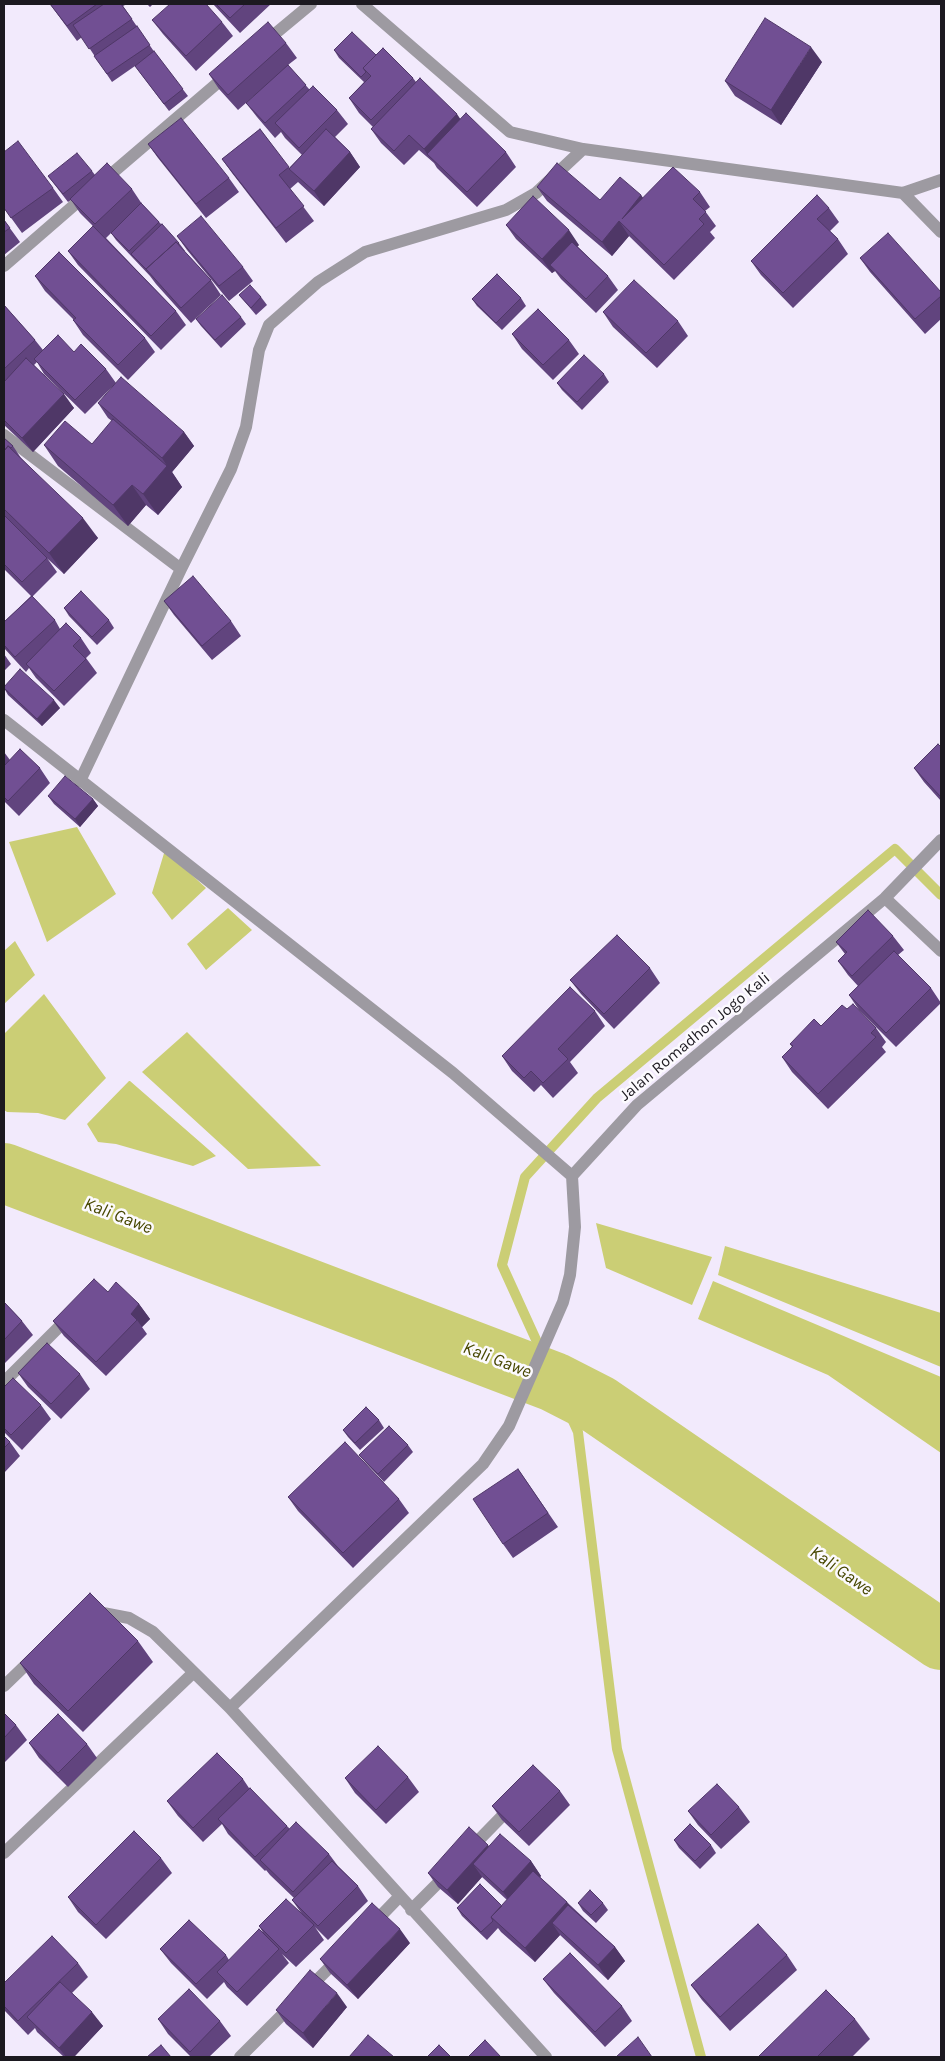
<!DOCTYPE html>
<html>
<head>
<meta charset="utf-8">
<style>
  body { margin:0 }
  #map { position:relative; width:945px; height:2061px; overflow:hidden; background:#f2eafc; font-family:Karla,sans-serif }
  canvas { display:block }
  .frame { position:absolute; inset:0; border:5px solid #1c1920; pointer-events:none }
</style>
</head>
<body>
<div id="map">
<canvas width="945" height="2061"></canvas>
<div class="frame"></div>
</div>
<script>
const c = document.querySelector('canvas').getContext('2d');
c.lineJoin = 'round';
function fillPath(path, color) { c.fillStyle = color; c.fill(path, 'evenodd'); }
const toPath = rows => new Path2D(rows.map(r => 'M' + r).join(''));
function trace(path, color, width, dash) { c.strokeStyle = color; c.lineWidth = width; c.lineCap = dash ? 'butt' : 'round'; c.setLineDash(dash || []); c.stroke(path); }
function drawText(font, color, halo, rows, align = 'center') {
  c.font = font + ' Karla,sans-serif'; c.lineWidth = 5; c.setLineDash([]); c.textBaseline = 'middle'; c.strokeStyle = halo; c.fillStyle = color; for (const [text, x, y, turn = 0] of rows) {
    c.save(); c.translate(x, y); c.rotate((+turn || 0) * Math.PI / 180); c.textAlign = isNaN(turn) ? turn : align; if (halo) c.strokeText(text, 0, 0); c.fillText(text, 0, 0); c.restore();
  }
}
const water = toPath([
  [77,827,116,894,47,942,9,842],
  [165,850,206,888,172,920,152,893],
  [228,908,252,930,206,970,187,944],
  [15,941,35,975,4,1004,4,951],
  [44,994,106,1078,65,1120,38,1113,7,1112,4,1110,4,1034],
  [187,1032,321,1166,248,1169,142,1072],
  [129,1081,130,1081,216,1156,193,1166,116,1144,98,1142,87,1124],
  [596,1223,712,1257,692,1305,606,1268],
  [725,1246,941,1313,941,1367,718,1275],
  [713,1281,941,1377,941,1453,828,1375,698,1319]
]);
const stream = toPath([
  [701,2057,617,1749,578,1432,502,1265,525,1177,597,1098,895,849,941,895]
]);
const river = toPath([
  [4,1173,554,1382,599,1405,941,1640]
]);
const street = toPath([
  [362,4,510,132,583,149,903,193,941,232],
  [264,43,311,4],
  [103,181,228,74],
  [903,193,941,180],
  [4,266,87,194],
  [4,435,181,569],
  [4,720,453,1073,572,1176],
  [80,781,181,569,231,469,246,427,259,350,269,325,318,282,365,252,506,210,536,193,583,149],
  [885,898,941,951],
  [4,1382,69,1317],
  [96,1615,103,1613,129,1618,153,1632,230,1708,546,2057],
  [4,1686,34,1657],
  [230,1708,483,1464,509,1426,563,1302,570,1275,575,1227,572,1176,637,1105,885,898,941,840],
  [470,1849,512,1806],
  [4,1853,193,1673],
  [411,1910,448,1873],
  [371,1926,399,1897],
  [307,1990,339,1958],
  [240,2057,291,2006]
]);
const wall = toPath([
  [50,4,127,4,123,6,155,53,188,96,169,111,135,66,112,82,82,37,77,41],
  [147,4,153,4,150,7],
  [213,4,271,4,240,33],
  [152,20,222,22,233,36,196,71,163,34],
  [286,43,297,58,288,65,309,89,337,110,348,124,335,137,350,152,360,167,324,206,298,182,290,189,314,221,286,243,232,173,222,159,260,129,289,168,302,155,285,138,281,132,275,138,257,117,246,103,266,85,238,110,219,89,209,74],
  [334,50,376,55,413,78,416,82,460,119,506,152,516,167,477,207,437,168,434,163,419,150,404,165,381,143,371,129,373,127,359,113,349,98,364,82,339,58],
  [822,62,781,125,735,96,725,81],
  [148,144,229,178,239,192,206,218,158,158],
  [92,171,95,175,132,189,142,204,179,243,185,251,184,251,211,280,221,295,191,323,156,284,150,276,116,240,111,233,106,238,176,311,186,325,161,350,78,265,68,251,93,226,80,213,71,200,68,202,48,176],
  [537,187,600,200,641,195,643,198,700,192,710,207,705,211,716,226,710,232,715,238,674,280,629,236,612,256,547,201],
  [53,188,63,202,22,233,4,208],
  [829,208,839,222,830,231,838,239,848,254,793,308,761,275,751,261],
  [4,220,20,242,4,255],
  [506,225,579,245,577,246,608,276,618,290,596,313,561,279,555,271,552,273,516,239],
  [177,236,243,267,253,281,229,301,187,250],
  [860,258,941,292,941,319,925,334,870,272],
  [35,276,145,338,155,352,128,380,83,335,73,320,74,320,45,291],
  [239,295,261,297,267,305,256,315,245,302],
  [521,298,526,306,502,330,477,306,472,299],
  [4,305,35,340,43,350,74,352,106,369,116,383,85,414,44,374,37,362,34,365,74,408,33,452,4,425],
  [603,312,678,321,688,336,657,368,613,327],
  [241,317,246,324,221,348,201,326,196,319],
  [512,334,569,340,579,354,553,380,522,349],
  [604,374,609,382,582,410,562,390,557,383],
  [98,403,184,432,194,446,172,472,182,487,158,515,146,505,128,526,58,466,44,445,92,444,112,421,108,418],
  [4,438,13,446,21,458,98,538,64,574,35,547,47,558,57,572,32,597,55,620,60,629,81,638,91,653,86,658,97,673,64,706,36,678,29,668,26,672,4,648,4,622,31,596,4,569],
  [164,601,231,621,241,636,212,660,174,615],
  [64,608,109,620,114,628,97,645,69,616],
  [4,654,11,664,4,671],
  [4,688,60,708,42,726,8,695],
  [941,747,941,801,924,782,914,768],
  [4,752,10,760,40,768,50,783,19,816,4,801],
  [48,796,93,799,98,806,80,827,54,804],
  [893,936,904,950,898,955,931,988,941,1003,896,1047,859,1010,849,995,858,986,848,975,838,961,845,954,836,942],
  [650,968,660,983,614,1029,581,994,570,980],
  [847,1009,876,1028,886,1042,882,1047,886,1052,828,1109,792,1072,782,1057,792,1047,790,1044,821,1026],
  [595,1011,605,1026,570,1062,578,1073,553,1098,541,1085,534,1092,512,1071,502,1056],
  [108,1292,139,1304,150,1319,142,1327,147,1334,106,1376,64,1336,53,1321],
  [4,1302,22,1321,33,1335,4,1364],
  [18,1373,80,1374,90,1389,61,1419,28,1387],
  [4,1387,41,1405,51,1419,22,1450,4,1432],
  [379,1420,384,1428,360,1450,348,1437,343,1430],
  [4,1436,10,1442,20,1456,4,1473],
  [408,1445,413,1452,384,1482,365,1462,359,1455],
  [518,1469,558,1527,513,1558,503,1544],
  [288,1497,399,1499,409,1513,353,1568,298,1511],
  [138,1641,153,1662,83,1732,34,1684,20,1663],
  [4,1713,16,1725,27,1740,4,1763],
  [29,1743,87,1744,97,1758,68,1787,39,1758],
  [408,1777,419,1792,386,1824,355,1793,345,1778],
  [243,1779,249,1788,290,1829,329,1854,338,1866,358,1886,368,1901,328,1940,315,1927,324,1940,296,1967,282,1954,289,1963,247,2006,227,1987,224,1982,207,1999,171,1963,160,1949,226,1955,229,1960,265,1936,259,1926,302,1914,292,1900,294,1898,270,1875,266,1870,265,1871,228,1834,222,1824,203,1842,178,1816,167,1801],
  [560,1791,570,1805,529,1846,502,1820,492,1806],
  [739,1807,750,1822,721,1849,698,1825,688,1811],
  [674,1840,711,1845,716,1853,700,1869,679,1848],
  [489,1846,531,1861,541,1876,540,1877,615,1947,625,1961,608,1980,560,1935,535,1962,501,1932,498,1928,487,1940,462,1916,457,1908,502,1906,507,1900,482,1877,458,1904,438,1887,428,1873],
  [161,1858,172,1873,106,1939,78,1912,68,1897],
  [578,1903,603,1903,608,1910,596,1923,583,1911],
  [410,1943,358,1999,330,1973,320,1959],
  [787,1955,797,1970,730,2031,702,2000,691,1985],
  [78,1963,88,1977,72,1993,103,2026,74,2057,64,2057,37,2032,35,2028,28,2035,4,2010,4,1983],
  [543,1979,622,2006,632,2021,605,2047,554,1993],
  [347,2007,313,2048,286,2024,276,2010],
  [158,2019,220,2021,231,2036,209,2057,191,2057,168,2034],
  [855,2019,870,2039,852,2057,758,2057]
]);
const shadedWall = toPath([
  [811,47,822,62,781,125,771,110],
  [457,114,467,129,427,154,424,149],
  [350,152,360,167,324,206,314,191],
  [641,195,651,210,622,219],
  [619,221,629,236,612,256,602,242],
  [569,230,579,245,556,270,550,265,555,271,552,273,542,259],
  [64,394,74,408,33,452,22,438],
  [184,432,194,446,172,472,182,487,158,515,143,494,167,466,162,458],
  [132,485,146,505,128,526,113,505],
  [83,518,98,538,64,574,49,553],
  [54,700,60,708,42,726,37,719],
  [93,799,98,806,80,827,75,819],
  [139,1304,150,1319,142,1327,137,1320,131,1314],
  [488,1845,499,1859,473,1864,482,1877,458,1904,447,1890],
  [531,1861,541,1876,513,1906,503,1892],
  [567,1902,577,1916,552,1923,560,1935,535,1962,525,1948],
  [400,1929,410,1943,358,1999,347,1985],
  [615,1947,625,1961,608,1980,598,1965],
  [337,1993,347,2007,313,2048,303,2033],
  [92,2012,103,2026,74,2057,66,2057,59,2048]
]);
const building = toPath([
  [50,4,97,4,67,26,50,4],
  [104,4,121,4,132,19,89,49,73,25,104,4],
  [170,4,206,4,222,22,186,56,152,20,170,4],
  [216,4,245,4,230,18,216,4],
  [765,18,811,47,771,110,725,81,765,18],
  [268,22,286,43,228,95,209,74,268,22],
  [137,26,150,45,107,74,94,56,137,26],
  [352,32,376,55,363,68,366,72,361,77,334,50,352,32],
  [383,48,413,78,371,120,349,98,371,76,363,68,383,48],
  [154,51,183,89,164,104,135,66,154,51],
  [288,65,306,85,265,123,246,103,288,65],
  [420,78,457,114,424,149,409,135,394,151,371,129,420,78],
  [313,86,337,110,299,148,275,123,313,86],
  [466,113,506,152,467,192,427,154,466,113],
  [181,118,229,178,196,204,148,144,181,118],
  [260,129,289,167,279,175,304,206,276,228,222,159,260,129],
  [326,129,350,152,314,191,289,169,326,129],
  [18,141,53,188,11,218,4,208,4,152,18,141],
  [77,153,92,171,63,194,48,176,77,153],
  [107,163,132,189,95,224,70,199,107,163],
  [557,163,600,200,620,177,641,195,622,219,673,167,700,192,693,199,706,212,699,219,704,224,664,265,619,221,602,242,537,187,557,163],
  [817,195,829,208,817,219,838,239,783,293,751,261,817,195],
  [533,196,569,230,542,259,506,225,533,196],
  [141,203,159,222,129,251,111,233,141,203],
  [201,216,243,267,219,286,177,236,201,216],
  [4,220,10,228,4,232,4,220],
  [162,224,179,243,178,244,176,242,146,269,131,254,162,224],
  [93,226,176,311,151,336,68,251,93,226],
  [888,233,941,292,941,296,915,319,860,258,888,233],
  [176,242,211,280,181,308,146,269,176,242],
  [572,242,608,276,586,299,550,265,572,242],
  [59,252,145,338,118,365,73,320,76,318,35,276,59,252],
  [497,274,521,298,496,323,472,299,497,274],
  [634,280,678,321,646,353,603,312,634,280],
  [250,285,261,297,251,308,239,295,250,285],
  [222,295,241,317,215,340,196,319,222,295],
  [4,305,35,340,4,369,4,305],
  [538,309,569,340,543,365,512,334,538,309],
  [58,335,74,352,81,344,106,369,75,400,34,359,58,335],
  [584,355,604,374,577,402,557,383,584,355],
  [26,358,64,394,22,438,4,420,4,382,26,358],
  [121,377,184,432,162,458,98,403,121,377],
  [113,419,167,466,143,494,132,485,113,505,44,445,65,421,92,444,113,419],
  [4,438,13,446,11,448,8,446,4,451,4,438],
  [8,446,83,518,49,553,4,509,4,451,8,446],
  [4,515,47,558,22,582,4,564,4,515],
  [193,576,231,621,202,646,164,601,193,576],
  [81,591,109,620,92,637,64,608,81,591],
  [32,596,55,620,15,657,4,645,4,622,32,596],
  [66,623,81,638,73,646,86,659,54,691,26,664,66,623],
  [20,669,54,700,37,719,4,688,4,687,20,669],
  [938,744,941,747,941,795,940,796,914,768,938,744],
  [20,749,40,768,8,801,4,797,4,766,20,749],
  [65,776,93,799,75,819,48,796,65,776],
  [868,910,893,936,852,976,838,961,847,952,836,942,868,910],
  [617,935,650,968,604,1014,570,980,617,935],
  [894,951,931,988,886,1033,849,995,894,951],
  [570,987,595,1011,558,1049,568,1059,543,1083,531,1071,524,1078,502,1056,570,987],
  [853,1004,876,1028,871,1033,876,1037,818,1094,782,1057,793,1046,790,1044,814,1019,821,1026,842,1005,847,1009,853,1004],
  [94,1279,108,1292,116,1282,139,1304,131,1314,137,1320,96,1362,53,1321,94,1279],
  [4,1302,22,1321,4,1340,4,1302],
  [47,1343,80,1374,51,1404,18,1373,47,1343],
  [13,1378,41,1405,11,1435,4,1428,4,1387,13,1378],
  [366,1407,379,1420,355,1443,343,1430,366,1407],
  [389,1426,408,1445,378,1474,359,1455,389,1426],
  [4,1436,10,1442,4,1448,4,1436],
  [345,1442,399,1499,343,1553,288,1497,345,1442],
  [518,1469,548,1513,503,1544,473,1499,518,1469],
  [90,1593,138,1641,68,1711,20,1663,90,1593],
  [4,1713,16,1725,4,1738,4,1713],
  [58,1714,87,1744,58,1773,29,1743,58,1714],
  [378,1746,408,1777,376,1810,345,1778,378,1746],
  [217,1753,243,1779,193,1828,167,1801,217,1753],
  [533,1765,560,1791,519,1832,492,1806,533,1765],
  [717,1784,739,1807,711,1835,688,1811,717,1784],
  [250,1788,287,1826,255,1857,218,1819,250,1788],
  [296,1822,329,1854,293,1892,260,1860,296,1822],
  [690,1824,711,1845,695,1861,674,1840,690,1824],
  [469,1827,488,1845,447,1890,428,1873,469,1827],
  [134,1831,161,1858,96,1925,68,1897,134,1831],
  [500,1834,531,1861,503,1892,473,1864,500,1834],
  [332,1861,358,1886,318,1926,292,1900,332,1861],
  [533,1871,567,1902,525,1948,491,1917,533,1871],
  [480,1884,502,1906,491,1917,493,1921,481,1932,457,1908,480,1884],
  [590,1890,603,1903,591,1915,578,1903,590,1890],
  [286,1899,314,1925,286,1953,259,1926,286,1899],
  [372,1903,400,1929,347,1985,320,1959,372,1903],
  [568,1905,615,1947,598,1965,552,1923,568,1905],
  [189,1920,226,1955,196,1984,160,1949,189,1920],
  [758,1924,787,1955,720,2017,691,1985,758,1924],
  [259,1929,279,1949,237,1992,217,1972,259,1929],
  [52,1936,78,1963,18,2021,4,2006,4,1983,52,1936],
  [570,1953,622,2006,595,2032,543,1979,570,1953],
  [310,1970,337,1993,303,2033,276,2010,310,1970],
  [60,1982,92,2012,59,2048,27,2017,60,1982],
  [189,1989,220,2021,190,2052,158,2019,189,1989],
  [826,1990,855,2019,817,2057,758,2057,826,1990],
  [368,2035,394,2057,349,2057,368,2035],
  [638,2037,652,2057,616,2057,638,2037],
  [485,2040,501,2057,468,2057,485,2040],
  [161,2045,171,2057,147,2057,161,2045],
  [439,2045,451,2057,427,2057,439,2045]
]);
const streetNames = [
  ["Jalan Romadhon Jogo Kali",695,1037,-40]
];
const waterNames = [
  ["Kali Gawe",118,1216,21],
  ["Kali Gawe",497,1360,21],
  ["Kali Gawe",841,1571,35]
];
fillPath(water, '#cbce75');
trace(stream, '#cbce75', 10);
trace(river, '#cbce75', 60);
trace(street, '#9d9aa1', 12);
fillPath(wall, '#61447e');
fillPath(shadedWall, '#4f3767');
fillPath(building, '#714f93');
trace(building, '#4f3767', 1);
drawText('16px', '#1c1920', '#fcfafe', streetNames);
drawText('italic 18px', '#474700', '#fcfafe', waterNames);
</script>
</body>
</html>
